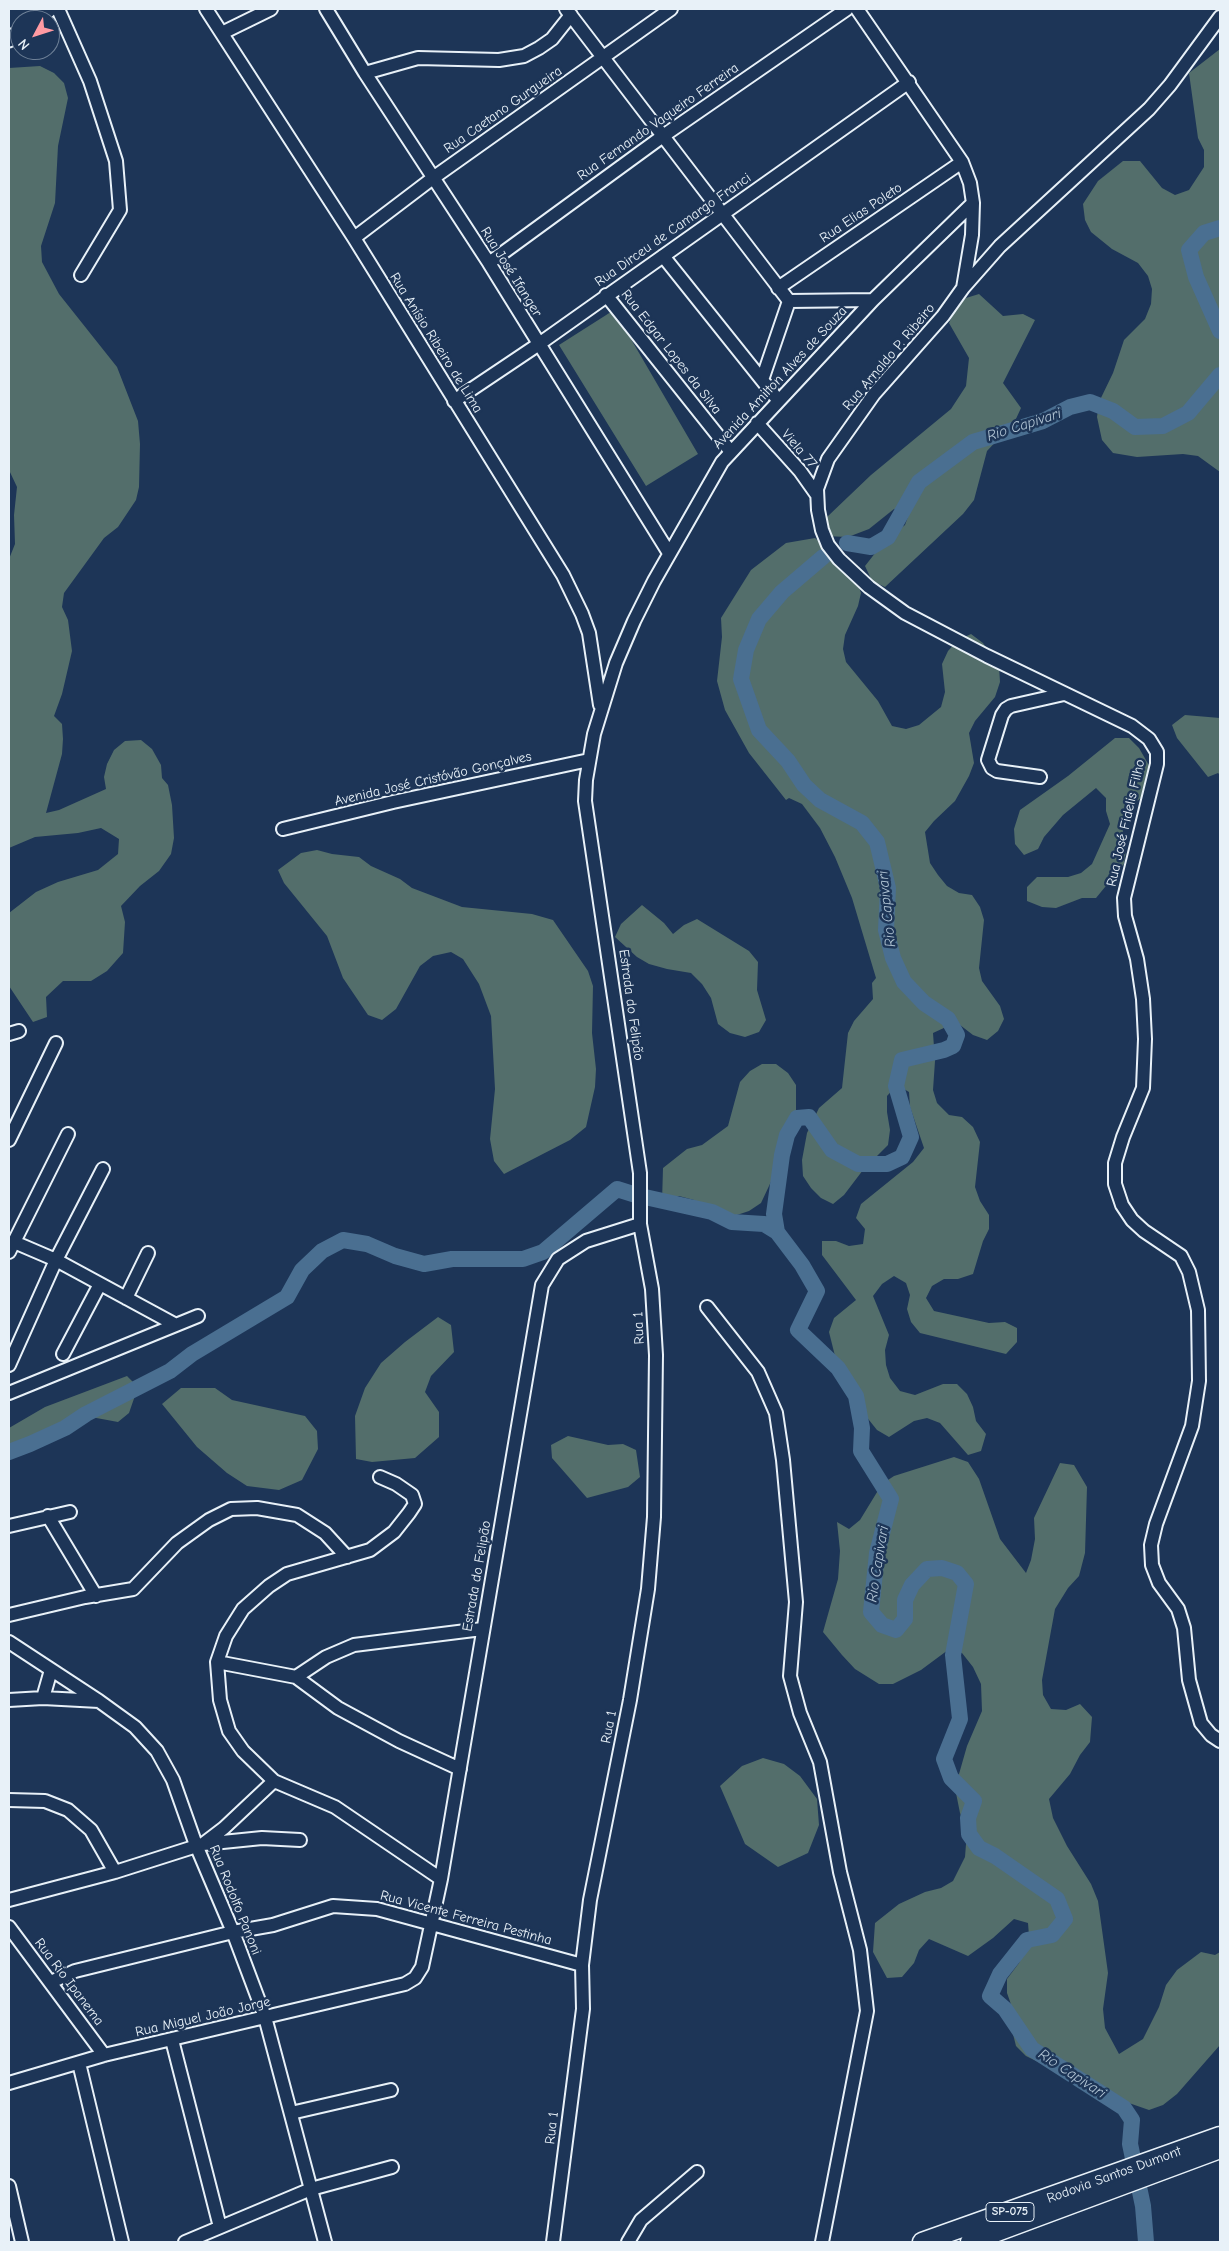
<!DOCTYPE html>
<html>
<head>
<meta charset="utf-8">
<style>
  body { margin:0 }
  #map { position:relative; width:1229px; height:2251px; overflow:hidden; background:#1d3557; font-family:"Comic Neue",sans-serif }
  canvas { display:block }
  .frame { position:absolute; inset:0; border:10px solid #e8f1f8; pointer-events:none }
  .north { position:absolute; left:10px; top:10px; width:50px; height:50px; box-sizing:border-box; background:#1d3557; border:1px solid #6e8097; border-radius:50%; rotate:230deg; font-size:14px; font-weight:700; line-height:20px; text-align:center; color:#e8f1f8 }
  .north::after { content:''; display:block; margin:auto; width:18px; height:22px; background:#ff9aa2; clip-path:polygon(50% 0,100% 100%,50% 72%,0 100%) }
</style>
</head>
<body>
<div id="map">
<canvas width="1229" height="2251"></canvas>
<div class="frame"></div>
<div class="north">N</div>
</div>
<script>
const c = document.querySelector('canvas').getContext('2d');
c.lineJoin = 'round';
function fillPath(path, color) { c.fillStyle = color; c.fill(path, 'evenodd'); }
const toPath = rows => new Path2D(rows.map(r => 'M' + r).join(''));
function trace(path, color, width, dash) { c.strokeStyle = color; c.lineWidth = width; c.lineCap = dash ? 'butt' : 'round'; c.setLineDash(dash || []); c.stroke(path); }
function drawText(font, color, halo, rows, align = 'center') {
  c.font = font + ' "Comic Neue",sans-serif'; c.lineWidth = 5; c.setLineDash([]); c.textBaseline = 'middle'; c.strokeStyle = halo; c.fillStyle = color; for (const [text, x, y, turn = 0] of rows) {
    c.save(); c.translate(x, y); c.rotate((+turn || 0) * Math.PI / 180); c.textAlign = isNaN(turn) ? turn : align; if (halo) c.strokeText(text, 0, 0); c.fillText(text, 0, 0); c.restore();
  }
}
const green = toPath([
  [1220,49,1220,472,1198,456,1183,454,1137,457,1113,453,1102,440,1097,417,1099,402,1113,373,1124,340,1145,319,1151,304,1152,289,1148,276,1138,263,1112,249,1091,232,1085,220,1083,204,1098,181,1123,161,1140,161,1162,188,1175,195,1189,190,1204,167,1204,150,1198,138,1189,73],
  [40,66,54,73,64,83,68,98,58,146,55,203,41,246,42,262,59,294,117,367,138,421,140,444,139,487,136,500,118,527,104,538,64,593,62,607,68,620,72,651,62,694,54,716,62,724,63,739,62,754,46,813,59,810,106,789,104,777,107,764,114,750,125,741,141,740,152,749,161,765,162,778,168,785,172,805,174,838,171,854,159,871,140,886,121,906,125,922,123,953,107,971,91,981,63,981,46,997,47,1017,33,1022,9,986,9,913,36,892,58,882,98,870,118,854,119,839,101,828,78,833,35,837,9,848,9,559,15,544,14,515,17,487,9,470,9,68],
  [979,294,1003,316,1023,314,1035,320,1003,383,1021,408,1015,421,987,451,974,500,963,514,885,587,872,581,865,566,883,543,905,525,911,508,894,509,869,529,848,537,824,536,827,517,871,475,951,409,966,386,969,358,949,323,956,308,966,298],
  [614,310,698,454,646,486,559,345],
  [815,538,826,547,856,578,861,593,858,606,845,635,843,649,846,662,878,701,892,726,906,729,919,725,941,707,945,692,942,664,948,651,958,640,971,634,983,643,999,666,1000,682,995,697,975,721,969,733,974,763,969,776,955,801,934,821,925,832,930,863,938,875,947,886,959,893,972,895,980,907,984,920,979,968,982,981,1000,1006,1004,1019,998,1031,987,1040,973,1035,960,1025,946,1027,933,1033,935,1061,933,1090,937,1103,949,1115,962,1117,973,1127,980,1142,975,1187,980,1201,989,1215,989,1229,983,1241,973,1274,958,1279,944,1279,932,1286,926,1298,934,1311,989,1323,1005,1322,1017,1328,1017,1342,1006,1354,920,1333,911,1322,907,1309,910,1295,906,1283,894,1276,882,1284,873,1296,889,1335,885,1350,886,1365,890,1378,900,1391,915,1395,943,1384,957,1384,967,1394,973,1407,976,1421,986,1434,981,1451,968,1455,940,1423,927,1418,914,1421,889,1437,877,1430,845,1390,840,1376,829,1332,834,1318,856,1300,822,1255,822,1241,836,1241,849,1246,863,1244,865,1229,856,1218,861,1204,913,1162,924,1148,910,1107,909,1092,897,1085,887,1096,887,1112,890,1130,888,1145,863,1170,844,1195,833,1204,821,1198,811,1188,803,1176,802,1160,807,1133,819,1108,842,1088,848,1033,854,1021,873,999,872,983,876,978,852,898,835,857,820,828,802,804,789,798,786,800,749,753,725,710,717,681,722,637,721,618,751,570,786,543],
  [1185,715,1220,718,1220,775,1218,773,1208,777,1177,738,1172,725],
  [1115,738,1129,738,1139,748,1154,774,1149,790,1128,810,1123,823,1123,837,1126,850,1124,864,1096,898,1082,898,1056,908,1042,907,1027,901,1027,887,1037,877,1068,877,1081,873,1092,864,1110,824,1106,811,1106,798,1096,788,1063,815,1044,837,1038,849,1024,855,1015,844,1014,829,1020,810,1068,776],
  [317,850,332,854,359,857,371,866,400,879,412,888,462,907,532,914,553,920,588,971,593,986,592,1033,596,1069,595,1087,586,1127,570,1140,504,1174,494,1161,490,1139,495,1089,491,1016,479,984,463,959,451,952,433,956,420,966,396,1009,382,1020,368,1015,343,978,327,936,284,883,278,870,301,853],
  [642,905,664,923,673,934,684,925,697,919,749,951,758,962,757,990,766,1020,759,1032,745,1037,730,1033,718,1024,711,998,702,984,691,973,667,969,649,964,637,957,615,937,621,924],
  [762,1064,776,1064,788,1073,796,1085,796,1113,786,1141,780,1153,777,1169,761,1203,749,1211,734,1216,719,1217,694,1200,679,1196,662,1202,663,1168,687,1149,702,1145,728,1126,740,1082,750,1071],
  [438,1317,451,1325,454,1352,431,1376,425,1392,439,1412,439,1437,415,1458,372,1462,356,1459,355,1416,365,1388,381,1363,405,1342],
  [127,1376,138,1387,129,1413,118,1422,91,1417,66,1426,53,1434,23,1439,9,1448,9,1428,45,1407],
  [181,1388,215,1388,232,1400,305,1416,317,1431,318,1449,302,1480,279,1490,247,1486,227,1473,197,1447,162,1404],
  [568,1436,608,1445,623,1444,636,1450,640,1477,628,1487,587,1498,552,1458,551,1445],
  [954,1457,968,1462,979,1479,1000,1539,1026,1573,1031,1560,1035,1539,1034,1518,1060,1463,1074,1465,1087,1487,1085,1553,1079,1576,1068,1588,1055,1609,1042,1680,1043,1695,1051,1709,1066,1710,1080,1704,1092,1717,1090,1742,1080,1755,1070,1774,1049,1799,1053,1818,1067,1846,1091,1884,1098,1901,1108,1973,1103,2009,1105,2028,1119,2054,1143,2039,1159,2007,1166,1985,1177,1970,1201,1952,1215,1955,1220,1952,1220,2045,1177,2094,1163,2105,1149,2110,1103,2094,1026,2056,1016,2046,1012,2030,1014,2013,1007,1993,1007,1979,1019,1963,1029,1936,1028,1923,1014,1919,993,1938,968,1956,929,1939,919,1950,914,1963,902,1977,887,1978,873,1952,875,1923,899,1904,925,1892,941,1888,953,1881,965,1857,967,1831,960,1813,955,1788,967,1746,982,1711,981,1684,973,1667,962,1653,948,1650,921,1670,893,1684,879,1684,855,1669,842,1655,823,1632,838,1579,840,1551,837,1522,849,1529,860,1520,882,1484,894,1476],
  [763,1758,784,1764,800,1776,817,1799,819,1825,808,1853,778,1867,745,1844,720,1786,742,1766]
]);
const river = toPath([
  [1220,228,1204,233,1189,250,1196,277,1220,331],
  [847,543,871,547,888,537,919,482,973,442,1043,421,1070,407,1090,402,1113,411,1135,427,1163,426,1188,413,1220,375],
  [823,557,782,592,759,619,746,650,741,679,759,730,788,761,804,785,820,800,862,823,877,842,888,888,886,930,893,958,904,982,924,1003,948,1019,957,1035,953,1046,944,1050,902,1060,896,1086,911,1137,902,1157,887,1164,858,1164,832,1150,809,1117,797,1118,787,1135,782,1155,774,1214,777,1232,802,1265,817,1291,798,1330,838,1368,856,1396,862,1428,861,1451,891,1499,877,1553,871,1612,882,1625,896,1630,905,1619,905,1600,912,1585,927,1569,942,1568,957,1573,966,1584,953,1655,960,1719,944,1759,951,1778,974,1801,968,1818,969,1834,979,1848,995,1856,1057,1899,1065,1919,1052,1935,1027,1940,1000,1974,990,1996,1005,2009,1032,2049,1124,2108,1132,2120,1130,2144,1143,2206,1146,2242],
  [9,1452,30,1444,65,1428,86,1414,170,1371,192,1354,287,1297,302,1270,322,1251,343,1240,367,1244,395,1256,424,1264,452,1259,523,1259,543,1252,617,1189,636,1195,712,1212,732,1222,764,1224,777,1232]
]);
const minor = toPath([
  [58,9,90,81,116,161,120,210,81,275],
  [206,9,354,238,563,575,582,614,589,633,600,705],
  [326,9,365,73,489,263,669,553],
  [566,9,789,301],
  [857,9,962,162,970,183,973,203,972,235,963,288,943,316,874,394,828,459,817,489,818,510,822,530,828,545,839,559,869,587,905,613,987,656,1132,726,1149,739,1157,752,1157,764,1124,898,1125,916,1137,959,1143,999,1145,1039,1143,1088,1123,1137,1115,1163,1115,1184,1122,1205,1132,1220,1144,1231,1181,1256,1189,1272,1198,1310,1199,1381,1192,1426,1156,1524,1151,1545,1152,1565,1159,1583,1178,1609,1184,1628,1189,1680,1201,1723,1211,1735,1220,1741],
  [222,33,271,9],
  [365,73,418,58,499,60,524,56,539,48,552,39,571,15],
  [354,238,433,178,671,9],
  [663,256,778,400],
  [489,263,663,136,847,9],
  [778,288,962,162],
  [963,288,1000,246,1149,109,1170,85,1220,17],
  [606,295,731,452],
  [789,301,873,300],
  [762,380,789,301],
  [454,401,539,344,909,82],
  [757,423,800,471,817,495],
  [1040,777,997,771,992,768,988,760,1002,715,1006,709,1011,706,1064,694],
  [283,829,393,802,589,760],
  [9,1034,19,1031],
  [9,1140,56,1043],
  [14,1242,56,1260,176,1325],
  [9,1252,68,1134],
  [126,1298,148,1253],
  [707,1307,758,1372,776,1413,783,1460,796,1602,790,1676,800,1713,820,1762,840,1872,860,1950,867,2011,822,2242],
  [63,1354,100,1284],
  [9,1365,56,1260,103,1169],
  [9,1393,198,1316],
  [380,1477,396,1484,412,1495,415,1504,409,1513,394,1532,370,1550,287,1574,269,1586,243,1609,226,1636,217,1662,220,1700,229,1731,243,1751,274,1781,335,1807,441,1879],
  [48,1516,96,1596],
  [9,1526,70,1512],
  [9,1615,85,1597,133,1589,177,1543,209,1520,231,1509,257,1508,297,1515,325,1533,347,1557],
  [9,1642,99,1701,135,1727,157,1751,173,1780,196,1845,233,1932,265,2017,325,2242],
  [217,1662,296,1677,338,1708,399,1741,460,1769],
  [296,1677,326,1657,354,1645,482,1629],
  [43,1698,51,1670],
  [9,1700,43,1698,99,1701],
  [9,1800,45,1801,68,1810,91,1830,115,1872],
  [203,1844,262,1838,300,1840],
  [9,1900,115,1872,203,1844,224,1828,274,1781],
  [9,1927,104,2055],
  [51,1982,75,1971,233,1932,273,1925,333,1906,377,1909,582,1965],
  [172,2040,220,2227],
  [79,2063,122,2242],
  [9,2083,104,2055,405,1984,415,1978,422,1967,441,1879,542,1285,558,1259,586,1241,640,1224],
  [291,2113,391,2090],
  [9,2186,22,2242],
  [185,2242,311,2189,392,2167],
  [553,2242,583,2009,582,1965,590,1900,630,1700,648,1589,654,1517,656,1355,652,1289,640,1224,640,1173,585,801,586,780,594,734,616,663,634,621,654,581,722,462,873,300,973,203],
  [628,2242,641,2220,697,2172]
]);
const major = toPath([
  [37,20,49,9],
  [9,39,20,33]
]);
const highway = toPath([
  [922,2242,1220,2136],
  [970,2242,1220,2149]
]);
const shields = [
  [1010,2212,48]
];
const shieldNames = [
  ["SP-075",1010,2212]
];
const streetNames = [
  ["Rua Caetano Gurgueira",503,110,-35],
  ["Rua Fernando Vaqueiro Ferreira",658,122,-35],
  ["Rua Elias Poleto",861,213,-34],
  ["Rua Dirceu de Camargo Franci",673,230,-35],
  ["Rua José Ifanger",511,272,58],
  ["Rua Anísio Ribeiro de Lima",436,343,58],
  ["Rua Edgar Lopes da Silva",671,352,52],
  ["Rua Arnaldo P. Ribeiro",889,357,-50],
  ["Avenida Amilton Alves de Souza",780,378,-47],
  ["Viela 77",799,449,49],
  ["Avenida José Cristóvão Gonçalves",433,779,-13],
  ["Rua José Fidelis Filho",1126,823,-77],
  ["Estrada do Felipão",631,1005,82],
  ["Rua 1",639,1328,-93],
  ["Estrada do Felipão",477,1576,-80],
  ["Rua 1",609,1727,-79],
  ["Rua Rodolfo Panoni",235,1900,68],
  ["Rua Vicente Ferreira Pestinha",466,1918,15],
  ["Rua Rio Ipanema",69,1982,53],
  ["Rua Miguel João Jorge",203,2017,-13],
  ["Rua 1",552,2128,-83],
  ["Rodovia Santos Dumont",1114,2175,-20]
];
const waterNames = [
  ["Rio Capivari",1024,425,-18],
  ["Rio Capivari",887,909,-96],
  ["Rio Capivari",878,1564,-81],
  ["Rio Capivari",1072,2074,33]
];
fillPath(green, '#536e6b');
trace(river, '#4a6f91', 16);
trace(minor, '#e8f1f8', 16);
trace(major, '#e8f1f8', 19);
trace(highway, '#e8f1f8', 21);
trace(minor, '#1d3557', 12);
trace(major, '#1d3557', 15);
trace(highway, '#1d3557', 18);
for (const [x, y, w] of shields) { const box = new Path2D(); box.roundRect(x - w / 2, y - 9.5, w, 19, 4); c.fillStyle = '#1d3557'; c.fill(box); trace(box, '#e8f1f8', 1); }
drawText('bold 12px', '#e8f1f8', null, shieldNames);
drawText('14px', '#e8f1f8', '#1d3557', streetNames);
drawText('italic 15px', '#b1c4d4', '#1d3557', waterNames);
</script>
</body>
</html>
